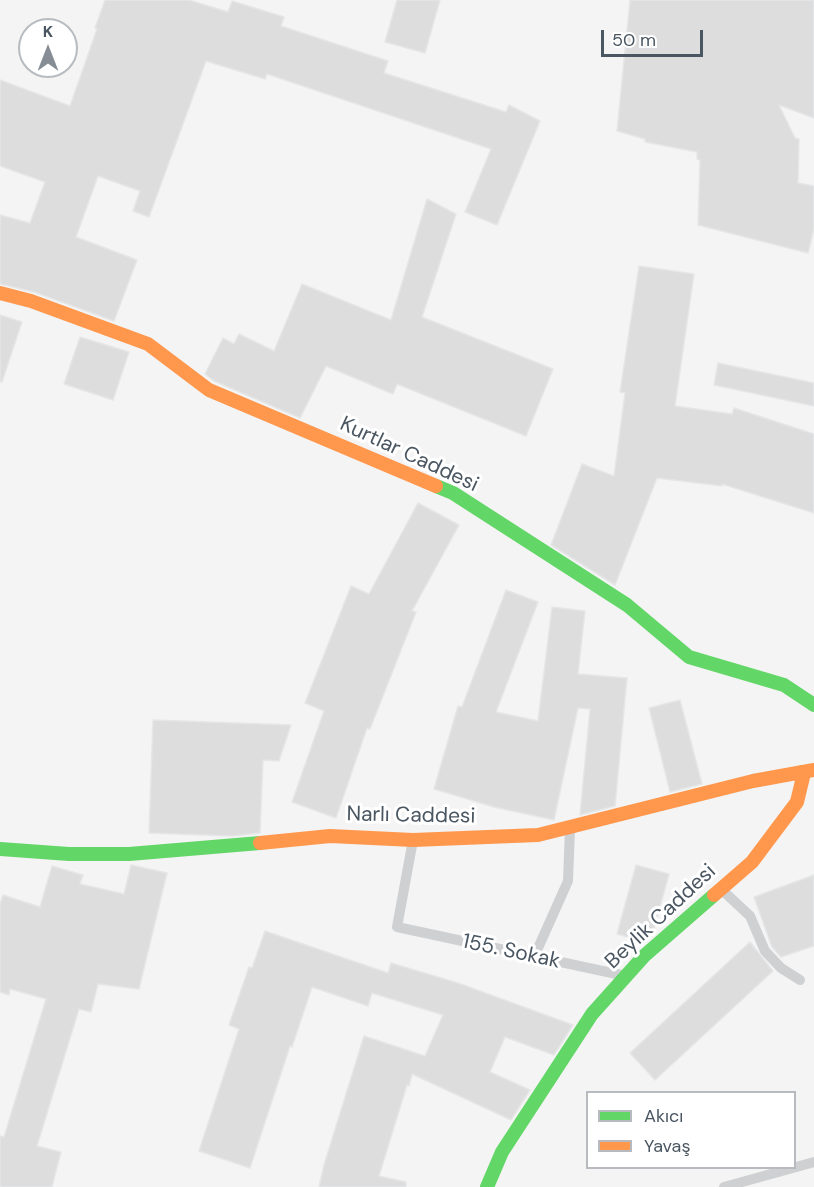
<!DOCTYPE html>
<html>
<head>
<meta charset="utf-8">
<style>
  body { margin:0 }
  #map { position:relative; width:814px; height:1187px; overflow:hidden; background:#f4f4f4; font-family:"DM Sans",sans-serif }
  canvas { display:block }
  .legend { position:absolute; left:586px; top:1091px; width:210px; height:78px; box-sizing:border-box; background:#fff; border:2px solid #b7bbc0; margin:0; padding:8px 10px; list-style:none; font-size:18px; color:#4a5661 }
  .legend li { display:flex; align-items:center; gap:12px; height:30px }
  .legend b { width:30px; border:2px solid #b7bbc0 }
  .north { position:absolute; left:18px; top:18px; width:60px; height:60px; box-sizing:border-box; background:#fff; border:2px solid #b7bbc0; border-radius:50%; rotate:0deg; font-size:16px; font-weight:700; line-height:24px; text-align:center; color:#4a5661 }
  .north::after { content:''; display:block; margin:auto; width:21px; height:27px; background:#868d94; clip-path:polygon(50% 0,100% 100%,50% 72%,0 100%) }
  .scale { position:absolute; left:601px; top:30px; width:102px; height:27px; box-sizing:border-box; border:3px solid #4a5661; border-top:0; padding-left:8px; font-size:18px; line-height:21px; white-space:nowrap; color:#4a5661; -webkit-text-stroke:4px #fff; paint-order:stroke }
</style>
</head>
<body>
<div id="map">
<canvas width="814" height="1187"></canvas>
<ul class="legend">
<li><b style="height:8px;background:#63d668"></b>Akıcı</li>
<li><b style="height:8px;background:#ff974d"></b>Yavaş</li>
</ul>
<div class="north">K</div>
<div class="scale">50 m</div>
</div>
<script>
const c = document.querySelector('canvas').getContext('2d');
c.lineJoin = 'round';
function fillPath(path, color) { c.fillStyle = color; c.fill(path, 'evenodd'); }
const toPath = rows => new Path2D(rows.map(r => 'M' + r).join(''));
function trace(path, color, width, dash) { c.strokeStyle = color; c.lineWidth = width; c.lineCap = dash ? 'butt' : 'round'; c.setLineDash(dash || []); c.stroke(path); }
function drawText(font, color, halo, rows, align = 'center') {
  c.font = font + ' "DM Sans",sans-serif'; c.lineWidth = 6; c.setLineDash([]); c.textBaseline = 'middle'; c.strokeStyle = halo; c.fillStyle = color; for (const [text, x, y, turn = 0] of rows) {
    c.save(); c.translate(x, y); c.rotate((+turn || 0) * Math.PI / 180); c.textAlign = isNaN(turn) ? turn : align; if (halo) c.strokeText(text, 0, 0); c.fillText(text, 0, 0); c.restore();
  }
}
const building = toPath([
  [105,0,189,0,228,12,232,1,284,17,281,26,388,61,384,73,506,112,509,105,540,121,497,225,465,212,491,149,267,74,265,79,206,61,149,217,133,211,140,191,98,176,76,237,137,260,114,321,34,292,0,284,0,215,30,223,45,182,0,166,0,80,70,106,97,29,95,28,105,0],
  [397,0,440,0,425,53,385,42,397,0],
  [630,0,814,0,814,118,779,105,795,138,799,139,798,183,814,186,814,229,808,253,698,225,700,160,697,159,697,152,645,142,645,139,617,131,630,0],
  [427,199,456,214,422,317,553,369,526,436,397,384,393,394,326,366,300,418,214,381,205,374,223,338,234,344,239,334,274,351,302,284,391,320,427,199],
  [639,266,694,274,675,406,732,414,734,408,814,434,814,513,722,484,722,486,657,478,615,585,551,545,582,464,614,476,625,393,620,392,639,266],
  [0,315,22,322,2,382,0,382,0,315],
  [80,337,129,352,113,400,64,384,80,337],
  [718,363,814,383,814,406,714,385,718,363],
  [418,503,459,525,412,611,416,612,370,729,367,728,336,818,292,802,324,711,305,703,351,586,369,594,418,503],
  [506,590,538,602,496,712,538,721,552,607,585,611,578,674,627,678,615,806,580,815,590,709,578,708,554,820,494,807,434,789,458,706,462,707,506,590],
  [680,700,702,784,670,792,649,708,680,700],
  [153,720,291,725,279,761,263,760,260,833,232,836,149,833,153,720],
  [131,865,167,873,139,989,98,984,91,1012,79,1009,37,1146,61,1152,52,1187,0,1187,0,1136,4,1137,46,999,10,989,9,995,0,992,0,904,3,895,40,907,52,866,83,875,80,884,124,894,131,865],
  [636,865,669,874,652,936,646,942,617,934,636,865],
  [814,875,814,946,781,957,772,947,754,897,814,875],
  [265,931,388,973,391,963,458,983,573,1025,554,1055,505,1037,490,1072,530,1090,511,1120,412,1074,409,1086,407,1085,379,1176,406,1182,406,1187,319,1187,324,1165,364,1036,425,1056,443,1015,372,993,368,1006,312,987,292,1047,290,1046,250,1168,199,1151,239,1029,229,1025,249,967,252,968,265,931],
  [750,942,773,971,655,1080,630,1053,750,942]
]);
const street = toPath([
  [413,840,397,927,626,976],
  [721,889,750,916,765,951,781,968,800,980],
  [534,957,568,881,570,828],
  [724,1187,814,1162]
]);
const fast = toPath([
  [436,486,453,493,627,605,689,657,784,685,814,705],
  [0,849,69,854,129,854,260,843],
  [487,1187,502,1152,592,1014,644,956,714,895]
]);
const slow = toPath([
  [0,293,31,301,148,344,209,390,436,486],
  [260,843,330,836,413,840,538,835,753,781,814,770],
  [714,895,752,862,797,802,803,777,801,772]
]);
const streetNames = [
  ["Kurtlar Caddesi",409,455,25],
  ["Narlı Caddesi",411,816,1],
  ["Beylik Caddesi",661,917,-43],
  ["155. Sokak",511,952,12]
];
fillPath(building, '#ddddde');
trace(building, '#e5e6e7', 1.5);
trace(street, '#ced0d2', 10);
trace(fast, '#63d668', 14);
trace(slow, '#ff974d', 14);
drawText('21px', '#4a5661', '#fff', streetNames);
</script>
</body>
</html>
